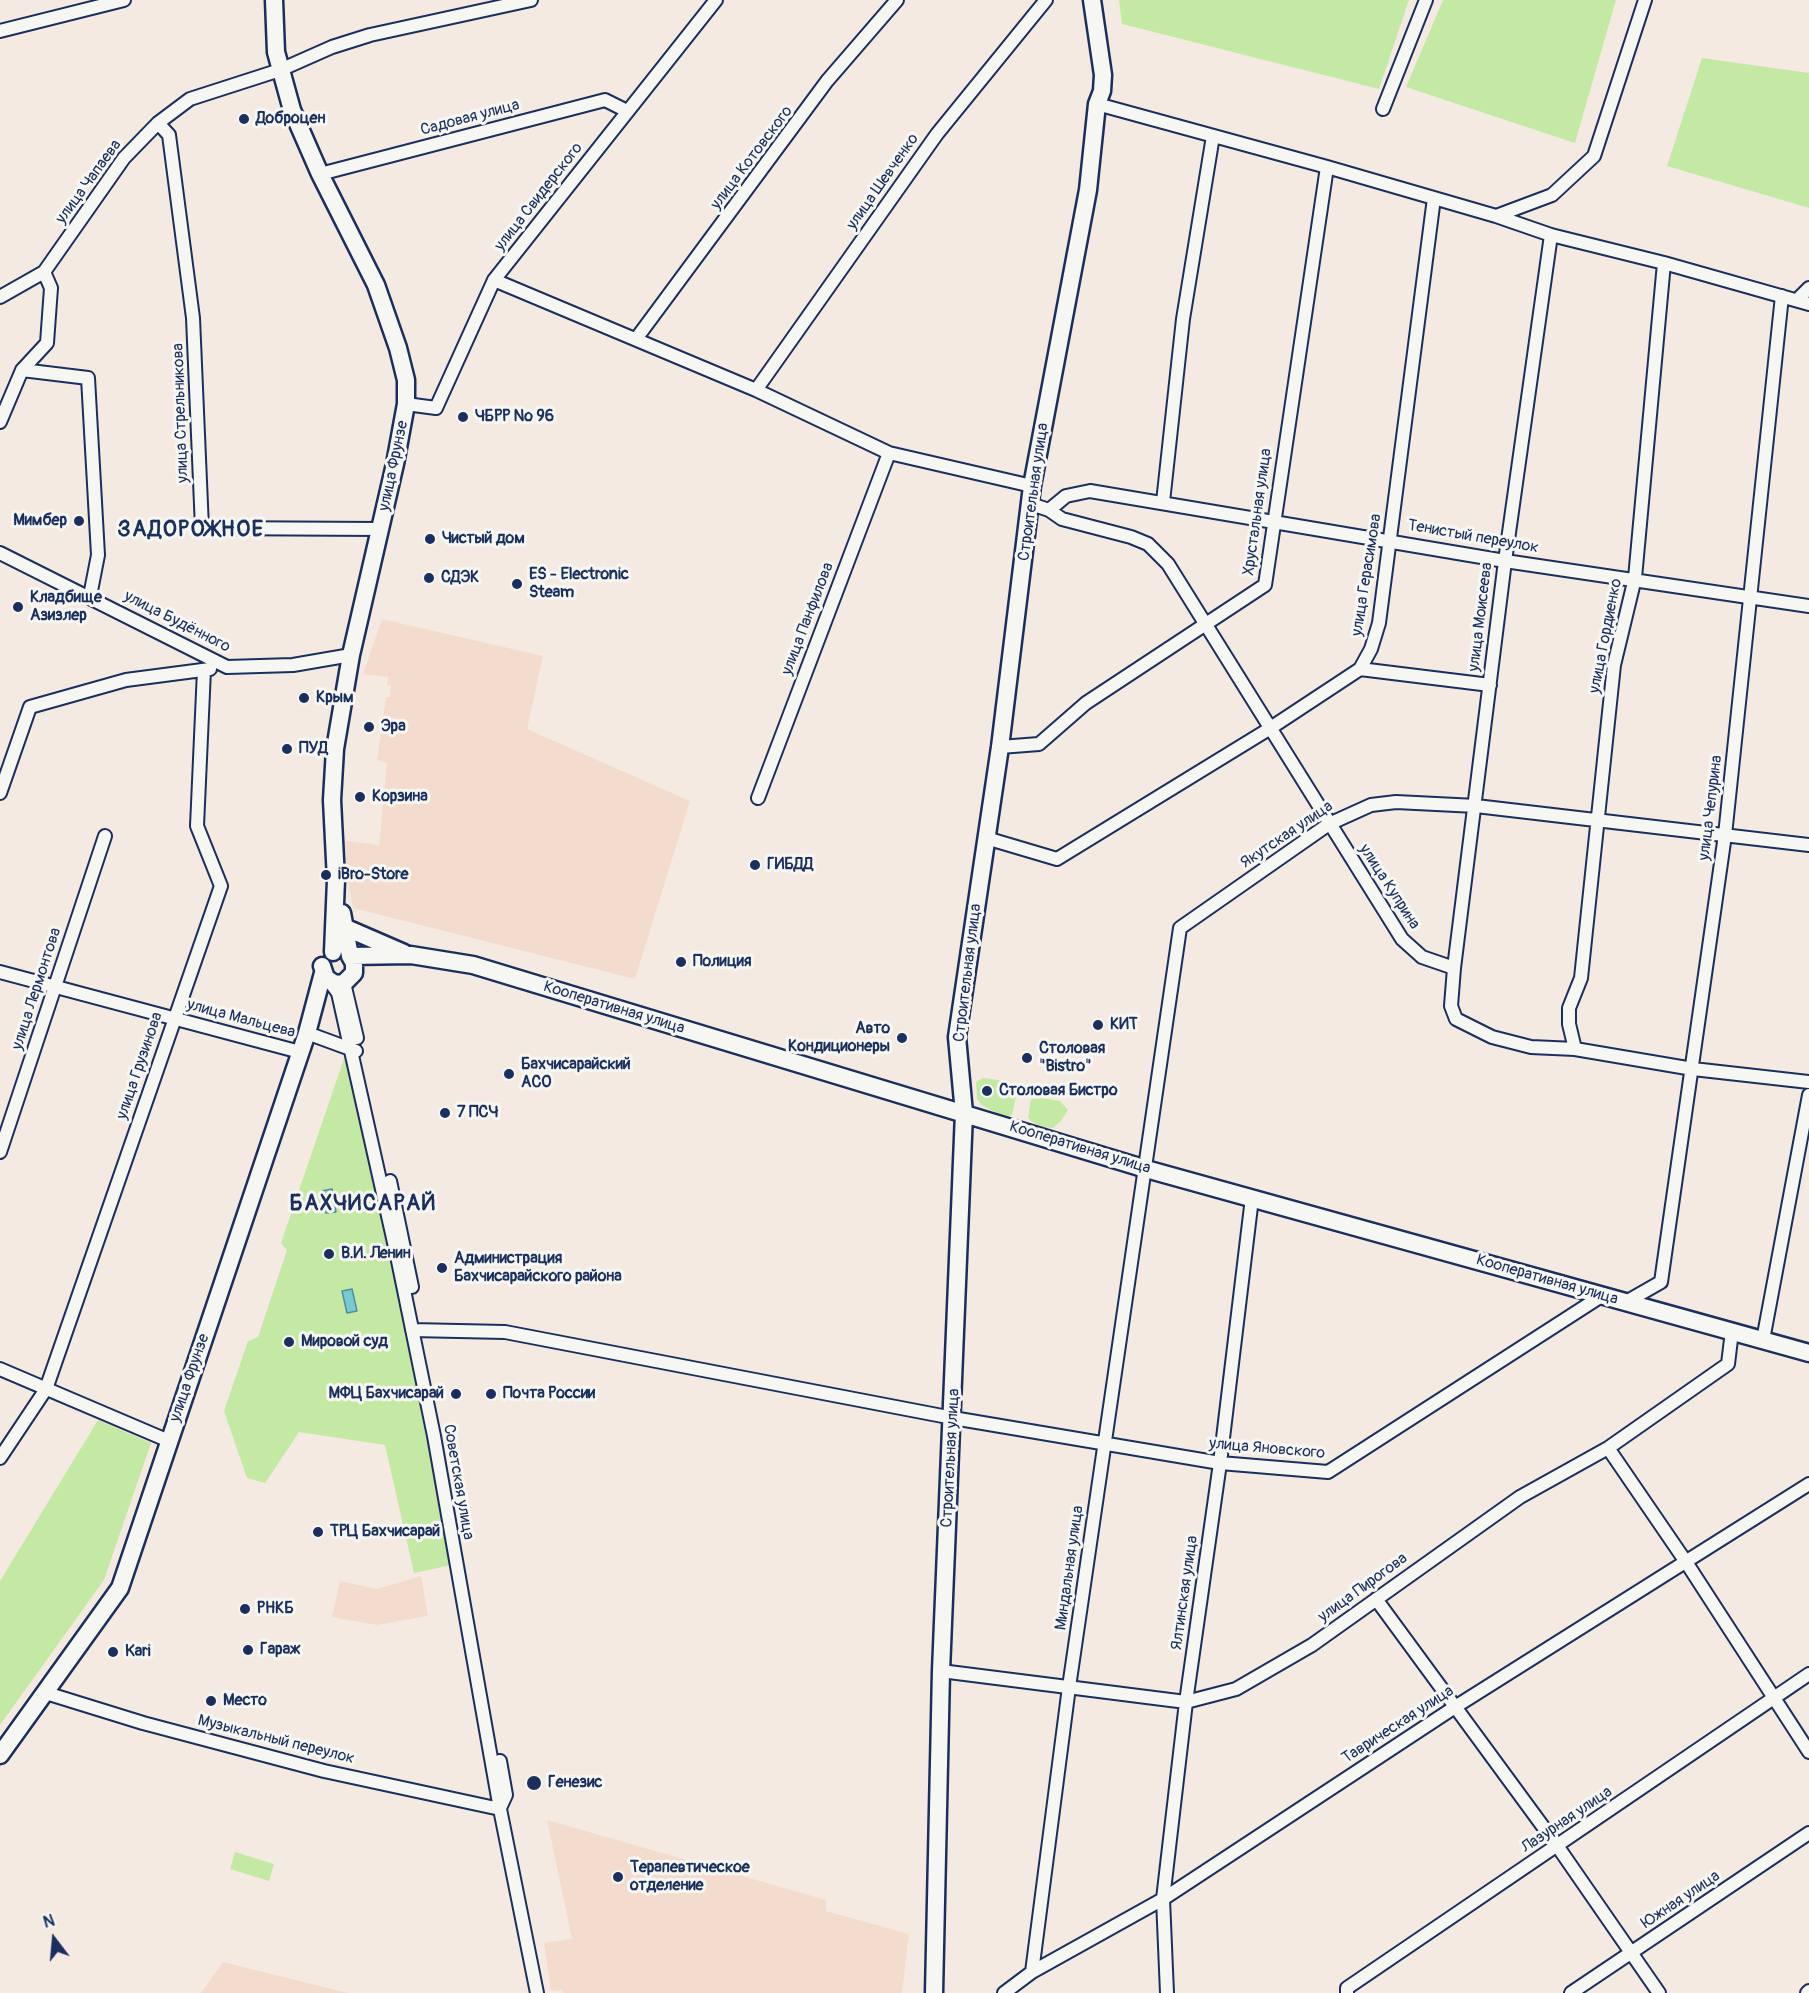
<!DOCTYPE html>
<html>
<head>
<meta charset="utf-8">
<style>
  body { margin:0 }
  #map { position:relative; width:1809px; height:1993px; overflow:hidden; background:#f5eae2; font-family:Pangolin,sans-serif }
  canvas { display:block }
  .north { position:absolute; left:24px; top:1909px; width:60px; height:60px; -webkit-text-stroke:4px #f6f6f2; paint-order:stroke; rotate:344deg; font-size:16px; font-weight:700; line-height:24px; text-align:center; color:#1b2f5e }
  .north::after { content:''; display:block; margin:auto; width:21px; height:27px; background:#1b2f5e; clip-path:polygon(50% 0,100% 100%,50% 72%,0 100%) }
</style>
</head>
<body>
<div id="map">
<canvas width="1809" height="1993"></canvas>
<div class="north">N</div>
</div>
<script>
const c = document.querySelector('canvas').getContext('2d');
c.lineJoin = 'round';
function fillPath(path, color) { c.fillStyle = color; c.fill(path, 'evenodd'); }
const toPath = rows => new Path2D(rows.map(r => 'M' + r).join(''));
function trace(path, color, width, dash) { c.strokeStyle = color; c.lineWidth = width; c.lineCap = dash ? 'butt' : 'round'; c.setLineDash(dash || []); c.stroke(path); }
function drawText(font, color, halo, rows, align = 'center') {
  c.font = font + ' Pangolin,sans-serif'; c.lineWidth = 6; c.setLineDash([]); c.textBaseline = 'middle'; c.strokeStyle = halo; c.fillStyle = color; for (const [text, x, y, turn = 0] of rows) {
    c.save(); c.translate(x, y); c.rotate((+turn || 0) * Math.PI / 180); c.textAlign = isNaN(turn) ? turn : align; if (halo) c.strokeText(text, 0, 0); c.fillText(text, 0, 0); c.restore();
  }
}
const built = toPath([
  [382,619,543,656,527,729,690,801,635,979,353,908,341,840,379,845,387,763,377,760,386,697,390,697,391,686,387,685,388,677,363,674],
  [421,1576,428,1616,377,1625,332,1617,340,1581,377,1589],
  [547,1820,826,1900,826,1911,909,1934,902,1993,563,1993,563,1990,551,1991,544,1943,572,1939],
  [223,1962,348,1993,201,1993]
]);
const green = toPath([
  [1119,0,1409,0,1379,89,1122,24],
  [1443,0,1616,0,1575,143,1406,87],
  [1702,58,1809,73,1809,208,1667,166],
  [349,1044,452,1565,414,1573,385,1445,299,1432,265,1483,247,1478,224,1411,248,1341,258,1337,287,1250,281,1243],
  [983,1078,1006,1081,1017,1092,1012,1115,1005,1118,982,1105,977,1099,976,1082],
  [1043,1098,1060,1101,1068,1110,1061,1121,1053,1128,1039,1127,1028,1118,1031,1099],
  [98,1420,151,1443,104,1580,0,1725,0,1581],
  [235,1852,274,1864,269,1881,230,1869]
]);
const water = toPath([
  [332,1189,336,1212,326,1213,322,1191,332,1189],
  [352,1289,357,1311,347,1313,342,1291,352,1289]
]);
const street = toPath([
  [0,31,124,0],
  [1097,104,1327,167,1496,216,1551,235,1664,263,1809,304],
  [1383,109,1426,0],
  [158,123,169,135,193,318,202,528,380,529],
  [320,174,605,100,627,111],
  [1496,216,1552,195,1594,156,1645,0],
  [494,280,756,390,889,453,1032,486],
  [0,297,44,272,124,158,158,123,190,99,280,70,332,47,370,35,531,0],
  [1797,300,1809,288],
  [636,339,827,81,897,0],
  [22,370,88,378,98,555,90,596],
  [756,390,937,134,1046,0],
  [406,404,436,408,494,280,716,0],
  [0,422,22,370,47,343,51,288,44,272],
  [1163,502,1183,319,1213,136],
  [1031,504,1049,510,1066,496,1090,491,1505,561,1809,606],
  [1049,510,1062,519,1131,537,1148,544,1168,564,1402,939,1422,957,1454,968,1451,1006,1456,1019,1492,1037,1531,1047,1575,1049,1693,1069,1809,1082],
  [0,553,227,667,293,665,351,655],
  [1360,669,1490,685],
  [1000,747,1039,744,1086,703,1265,585,1327,167],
  [0,793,30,707,126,680,210,669],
  [758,798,889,453],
  [986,838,1057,859,1269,729,1360,669,1371,649,1379,623,1434,198],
  [1454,968,1505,561,1551,235],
  [0,972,300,1052],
  [330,982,338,993,397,1256,434,1436,500,1809,537,1993],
  [344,983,357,1038],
  [307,1033,356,1051],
  [1575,1049,1569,1024,1569,1008,1581,978,1614,665,1635,578,1664,263],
  [0,1152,105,836],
  [390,1181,412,1287],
  [1626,1302,1661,1282,1725,835,1782,296],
  [412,1330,505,1332,953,1418,1220,1463,1328,1472,1603,1295],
  [1763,1340,1809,1095],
  [0,1369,169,1441],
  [1608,1448,1686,1562,1809,1752],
  [0,1458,46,1389,221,886,197,826,204,670],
  [1376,1599,1558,1847,1659,1993],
  [941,1671,1186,1702,1236,1689,1312,1645,1520,1497,1608,1448,1728,1364,1732,1331],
  [46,1693,143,1723,324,1771,500,1809],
  [500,1761,506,1795,500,1808],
  [1032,1972,1069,1687,1180,928,1329,824,1371,805,1396,802,1476,806,1809,845],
  [1004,1993,1032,1972,1163,1899,1455,1707,1809,1484],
  [1167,1993,1163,1899,1186,1702,1220,1463,1252,1198],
  [1347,1993,1347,1988,1809,1674],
  [1571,1993,1809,1833],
  [1807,1993,1809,1991]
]);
const secondary = toPath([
  [274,0,276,52,292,110,320,174,376,285,398,348,406,380,406,404,395,464,351,655,335,749,332,800,336,880,333,952],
  [344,927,404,953],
  [350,956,411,955,473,965,1146,1169,1809,1353],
  [322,966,326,978,335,984,344,983,354,973,354,963,350,956,342,913],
  [0,1755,120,1588,307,1033,323,973],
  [934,1993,941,1671,964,1113,957,1037,1000,747,1032,486,1088,190,1097,104,1102,91,1103,75,1092,0]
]);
const markers = [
  [244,119,6,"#1b2f5e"],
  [463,417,6,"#1b2f5e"],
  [79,521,6,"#1b2f5e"],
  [430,539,6,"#1b2f5e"],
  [429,578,6,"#1b2f5e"],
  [517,584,6,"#1b2f5e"],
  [18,607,6,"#1b2f5e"],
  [304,698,6,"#1b2f5e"],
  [369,727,6,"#1b2f5e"],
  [287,749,6,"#1b2f5e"],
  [360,797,6,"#1b2f5e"],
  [755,865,6,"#1b2f5e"],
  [326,875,6,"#1b2f5e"],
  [681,962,6,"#1b2f5e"],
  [1098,1025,6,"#1b2f5e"],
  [902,1038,6,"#1b2f5e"],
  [1027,1058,6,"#1b2f5e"],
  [509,1074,6,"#1b2f5e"],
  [987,1091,6,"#1b2f5e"],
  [445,1113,6,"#1b2f5e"],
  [329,1254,6,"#1b2f5e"],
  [442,1268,6,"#1b2f5e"],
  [289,1342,6,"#1b2f5e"],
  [456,1394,6,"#1b2f5e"],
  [491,1394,6,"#1b2f5e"],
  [318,1532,6,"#1b2f5e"],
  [245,1609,6,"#1b2f5e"],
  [248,1650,6,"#1b2f5e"],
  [113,1652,6,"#1b2f5e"],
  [211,1701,6,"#1b2f5e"],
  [534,1783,8,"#1b2f5e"],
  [618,1877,6,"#1b2f5e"]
];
const streetNames = [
  ["Садовая улица",470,118,-15],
  ["улица Котовского",752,158,-53],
  ["улица Чапаева",89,182,-54],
  ["улица Шевченко",883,182,-55],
  ["улица Свидерского",539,197,-52],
  ["улица Стрельникова",181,413,-92],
  ["улица Фрунзе",394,466,-78],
  ["Строительная улица",1034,492,-82],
  ["Хрустальная улица",1258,512,-82],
  ["Тенистый переулок",1473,537,10],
  ["улица Герасимова",1367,575,-81],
  ["улица Моисеева",1481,617,-83],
  ["улица Панфилова",808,619,-69],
  ["улица Будённого",177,622,27],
  ["улица Гордиенко",1606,636,-79],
  ["улица Чепурина",1711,808,-83],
  ["Якутская улица",1287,835,-34],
  ["улица Куприна",1389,887,57],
  ["Строительная улица",968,973,-83],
  ["улица Лермонтова",37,989,-72],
  ["Кооперативная улица",614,1008,17],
  ["улица Мальцева",241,1019,15],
  ["улица Грузинова",140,1066,-71],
  ["Кооперативная улица",1080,1148,17],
  ["Кооперативная улица",1547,1280,16],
  ["улица Фрунзе",190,1378,-71],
  ["улица Яновского",1267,1449,5],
  ["Строительная улица",951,1458,-87],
  ["Советская улица",458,1482,80],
  ["Миндальная улица",1070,1568,-82],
  ["улица Пирогова",1363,1588,-36],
  ["Ялтинская улица",1185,1593,-82],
  ["Таврическая улица",1398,1725,-33],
  ["Музыкальный переулок",276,1740,14],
  ["Лазурная улица",1567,1820,-34],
  ["Южная улица",1681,1900,-34]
];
const poiNames = [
  ["Доброцен",256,119],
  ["ЧБРР № 96",475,417],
  ["Мимбер",67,521,"right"],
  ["Чистый дом",442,539],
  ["ES - Electronic",529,575],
  ["Steam",529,593],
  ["СДЭК",441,578],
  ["Кладбище",30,598],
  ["Азизлер",30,616],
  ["Крым",316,698],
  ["Эра",381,727],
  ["ПУД",299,749],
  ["Корзина",372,797],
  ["ГИБДД",767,865],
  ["iBro-Store",338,875],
  ["Полиция",693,962],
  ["КИТ",1110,1025],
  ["Авто",890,1029,"right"],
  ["Кондиционеры",890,1047,"right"],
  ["Столовая",1039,1049],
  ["\"Bistro\"",1039,1067],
  ["Бахчисарайский",521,1065],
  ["АСО",521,1083],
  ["Столовая Бистро",999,1091],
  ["7 ПСЧ",457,1113],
  ["В.И. Ленин",341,1254],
  ["Администрация",454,1259],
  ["Бахчисарайского района",454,1277],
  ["Мировой суд",301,1342],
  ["МФЦ Бахчисарай",444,1394,"right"],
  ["Почта России",503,1394],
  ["ТРЦ Бахчисарай",330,1532],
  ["РНКБ",257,1609],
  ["Гараж",260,1650],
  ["Kari",125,1652],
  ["Место",223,1701],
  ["Генезис",548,1783],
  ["Терапевтическое",630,1868],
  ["отделение",630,1886]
];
const districtNames = [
  ["ЗАДОРОЖНОЕ",191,530],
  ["БАХЧИСАРАЙ",363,1204]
];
fillPath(built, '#f3dcce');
fillPath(green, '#c4e9a4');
fillPath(water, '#79cacf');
trace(water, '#538ca2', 1.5);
trace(street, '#1b2f5e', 16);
trace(secondary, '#1b2f5e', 21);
trace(street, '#f6f6f2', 12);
trace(secondary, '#f6f6f2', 16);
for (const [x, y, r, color] of markers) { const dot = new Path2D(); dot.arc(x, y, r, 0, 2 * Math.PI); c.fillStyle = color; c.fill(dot); trace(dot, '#f6f6f2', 2); }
drawText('16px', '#1b2f5e', '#f6f6f2', streetNames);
drawText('bold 16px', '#1b2f5e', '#f6f6f2', poiNames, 'left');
c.letterSpacing = '1.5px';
drawText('bold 22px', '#1b2f5e', '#f6f6f2', districtNames);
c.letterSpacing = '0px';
</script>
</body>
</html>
